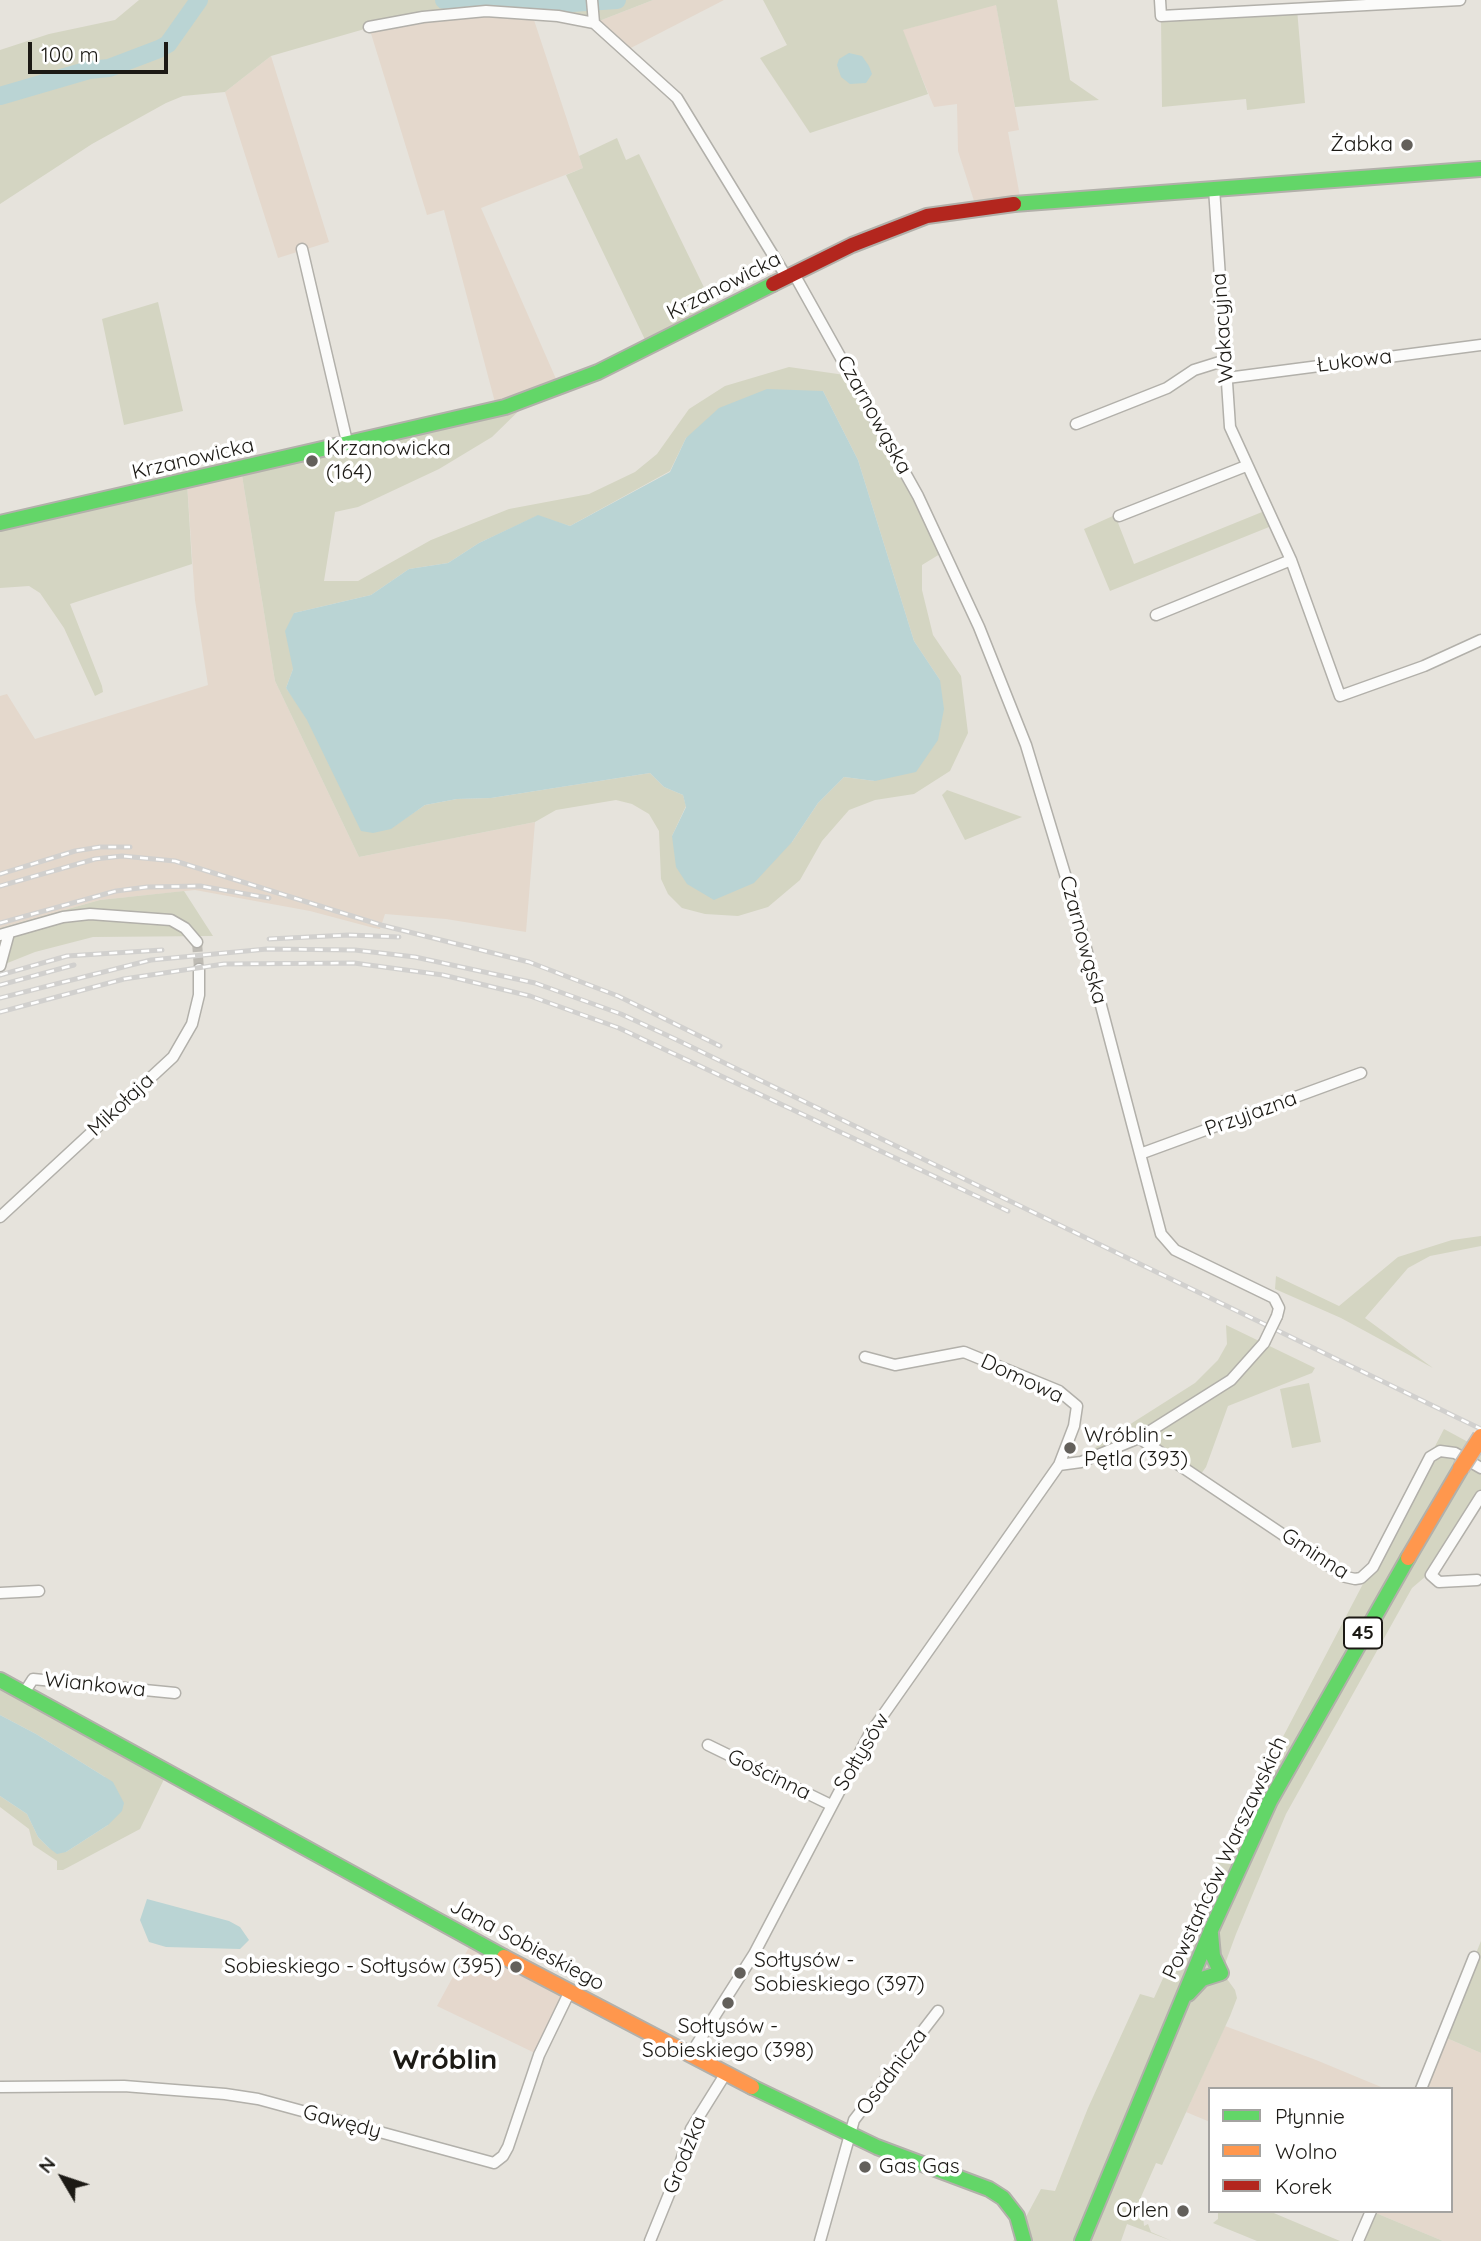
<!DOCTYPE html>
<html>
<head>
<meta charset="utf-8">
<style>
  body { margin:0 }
  #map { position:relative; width:1481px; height:2241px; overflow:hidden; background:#e6e3dc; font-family:Quicksand,sans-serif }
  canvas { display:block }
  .legend { position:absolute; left:1208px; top:2087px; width:245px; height:126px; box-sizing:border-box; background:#fff; border:2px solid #a4a3a1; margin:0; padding:9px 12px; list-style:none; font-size:21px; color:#1c1a15 }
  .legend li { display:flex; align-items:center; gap:14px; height:35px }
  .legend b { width:35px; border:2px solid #a4a3a1 }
  .north { position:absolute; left:28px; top:2143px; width:70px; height:70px; -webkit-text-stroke:5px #fff; paint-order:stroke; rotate:309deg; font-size:19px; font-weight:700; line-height:28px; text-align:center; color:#1c1a15 }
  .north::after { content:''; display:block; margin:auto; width:24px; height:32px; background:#1c1a15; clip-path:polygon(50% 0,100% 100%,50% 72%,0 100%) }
  .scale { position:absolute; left:28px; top:42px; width:140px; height:32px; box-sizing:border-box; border:4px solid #1c1a15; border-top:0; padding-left:9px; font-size:21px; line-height:24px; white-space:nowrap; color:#1c1a15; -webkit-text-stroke:5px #fff; paint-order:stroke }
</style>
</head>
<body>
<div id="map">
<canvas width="1481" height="2241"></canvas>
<ul class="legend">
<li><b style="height:9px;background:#63d668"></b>Płynnie</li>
<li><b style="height:9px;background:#ff974d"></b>Wolno</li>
<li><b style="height:9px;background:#b3261e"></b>Korek</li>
</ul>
<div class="north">N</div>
<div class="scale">100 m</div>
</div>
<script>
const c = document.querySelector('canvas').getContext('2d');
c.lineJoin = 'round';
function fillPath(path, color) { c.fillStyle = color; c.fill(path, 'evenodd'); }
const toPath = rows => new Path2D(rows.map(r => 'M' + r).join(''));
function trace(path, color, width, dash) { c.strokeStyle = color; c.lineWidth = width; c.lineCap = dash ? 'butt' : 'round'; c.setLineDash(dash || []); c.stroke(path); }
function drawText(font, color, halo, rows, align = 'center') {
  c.font = font + ' Quicksand,sans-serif'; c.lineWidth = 7; c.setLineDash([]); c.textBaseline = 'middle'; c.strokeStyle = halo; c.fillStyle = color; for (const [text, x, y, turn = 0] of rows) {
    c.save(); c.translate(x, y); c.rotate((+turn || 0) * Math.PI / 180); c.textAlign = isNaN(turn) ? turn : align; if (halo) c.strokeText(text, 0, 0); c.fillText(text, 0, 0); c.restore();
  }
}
const commercial = toPath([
  [996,4,1019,130,1008,132,1021,202,976,207,958,151,957,104,934,107,902,30],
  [473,1940,569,1993,539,2055,437,2006]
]);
const industrial = toPath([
  [653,0,724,0,625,51,594,23],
  [532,14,583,168,481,208,560,388,497,410,444,210,427,215,369,27,423,17],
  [271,56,329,242,278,258,225,92],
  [241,469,275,681,359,857,535,822,526,932,446,919,385,914,380,929,374,928,310,911,195,890,100,900,0,928,0,696,7,694,35,739,208,685,195,600,187,482],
  [1225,2026,1316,2060,1386,2089,1210,2089,1210,2122,1186,2112],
  [1442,2036,1481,2053,1481,2241,1443,2241,1371,2211,1451,2211,1451,2089,1421,2089]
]);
const green = toPath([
  [139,0,653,0,594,23,486,11,375,26,271,56,225,92,183,96,166,103,92,144,0,204,0,50,49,34,115,20],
  [763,0,1057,0,1070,80,1099,100,1015,107,996,5,903,30,928,94,810,133,760,58,787,45],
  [1297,9,1305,103,1247,110,1246,99,1162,107,1161,16],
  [617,138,626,160,639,154,717,314,649,348,566,175,583,168,579,156],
  [158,302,183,411,124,425,102,319],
  [789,367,852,376,940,554,922,565,922,590,933,635,961,676,968,733,950,771,914,794,875,800,849,810,822,841,800,880,768,907,738,916,705,914,682,908,668,894,661,879,659,831,649,814,632,804,616,800,556,810,535,822,359,857,275,681,241,469,532,398,492,437,439,469,358,507,335,512,324,581,358,581,431,540,509,509,589,494,635,472,657,454,689,409,725,386],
  [823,391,858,460,914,641,940,680,875,781,844,777,818,803,792,842,672,836,686,806,683,795,664,787,650,773,491,798,457,799,425,805,391,828,286,688,293,669,294,613,371,595,409,569,448,563,479,543,537,516,570,526,670,471,686,438],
  [187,482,192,564,70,604,102,686,103,692,95,696,64,628,40,593,29,586,0,588,0,523],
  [1267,510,1274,525,1110,591,1084,529,1115,515,1134,564],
  [947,790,1022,817,965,840,942,795],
  [184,891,213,936,93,937,35,952,0,966,0,928,100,900],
  [1481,1236,1481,1246,1430,1256,1408,1268,1365,1318,1433,1368,1341,1318,1275,1289,1276,1276,1339,1306,1398,1257,1452,1240],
  [1226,1325,1315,1368,1312,1373,1228,1406,1206,1467,1198,1478,1139,1438,1081,1462,1099,1444,1195,1383,1218,1360,1227,1344],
  [1309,1383,1321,1442,1292,1448,1280,1389],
  [1444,1429,1481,1449,1481,1496,1432,1571,1412,1588,1286,1814,1236,1934,1222,1972,1235,1990,1237,1998,1230,2016,1162,2165,1156,2163,1141,2197,1144,2226,1148,2224,1151,2232,1172,2241,1127,2224,1121,2241,1013,2241,1041,2189,1055,2191,1088,2108,1140,1994,1154,1998,1206,1884],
  [0,1680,167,1773,140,1829,63,1870,57,1870,57,1861,33,1845,29,1829,0,1807,0,1796,27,1814,38,1837,49,1848,66,1852,108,1825,105,1777,36,1734,0,1715],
  [1481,1941,1481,2053,1442,2036],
  [1218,2211,1269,2211,1340,2241,1257,2241,1213,2223,1218,2219],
  [1371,2211,1443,2241,1358,2241]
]);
const water = toPath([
  [849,53,862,56,869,66,872,74,866,83,850,84,841,77,837,65,839,59],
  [767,389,823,391,858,460,914,641,940,680,944,709,938,740,916,772,875,781,844,777,818,803,792,842,754,883,714,900,687,884,676,867,672,836,686,807,683,795,664,787,650,773,491,798,457,799,425,805,391,829,373,833,361,831,307,720,286,688,293,669,285,631,294,613,371,595,409,569,448,563,479,543,538,515,570,526,670,472,686,438,719,408],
  [0,1715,36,1734,113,1782,124,1803,122,1811,108,1825,66,1852,57,1854,49,1848,38,1837,27,1814,0,1796],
  [147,1899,229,1921,240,1927,249,1940,240,1949,166,1947,149,1942,140,1920]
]);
const river = toPath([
  [444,0,461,3,536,1,556,4,617,0],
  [0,96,89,70,109,68,159,49,168,44,199,0]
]);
const streetTunnel = toPath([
  [197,942,199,969]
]);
const street = toPath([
  [592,0,594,23],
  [1160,0,1161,16,1460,0],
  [369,27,423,17,486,11,558,16,594,23,677,98,787,278],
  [1214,188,1230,427,1291,560,1340,696,1424,666,1481,640],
  [302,249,348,446],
  [794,274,918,496,979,627,1026,745,1077,914,1161,1234,1175,1250,1274,1298,1279,1308,1277,1316],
  [1227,378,1481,345],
  [1076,424,1167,388,1194,370,1226,360],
  [1119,516,1246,466],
  [1156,615,1291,560],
  [0,935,63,917,90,914,171,920,185,928,197,942],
  [0,966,9,933],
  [1140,1154,1361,1073],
  [0,1217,173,1057,192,1024,199,995,199,969],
  [1139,1438,1346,1577,1355,1579,1361,1578,1373,1567,1430,1457,1440,1451,1455,1453,1481,1468],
  [1059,1465,1081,1462,1139,1438,1231,1380,1264,1343],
  [1477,1580,1439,1582,1431,1575,1481,1496],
  [0,1593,39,1591],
  [24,1693,33,1679,175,1693],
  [708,1745,831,1805],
  [690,2055,754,1954,869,1735,1059,1465,1074,1426,1077,1406,1059,1391,964,1352,895,1365,865,1357],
  [0,2087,124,2086,225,2094,258,2099,494,2163,503,2156,508,2147,539,2055,569,1993],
  [1421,2089,1474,1957],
  [650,2241,676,2177,691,2129,726,2073],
  [820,2241,854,2120,938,2011],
  [1358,2241,1371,2211]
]);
const fast = toPath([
  [1014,204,1481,169],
  [0,523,505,407,598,372,773,284],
  [0,1680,504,1957],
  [1188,1994,1202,1979,1221,1973,1213,1956,1211,1934],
  [752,2087,877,2147,989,2189,1003,2198,1017,2216,1024,2241],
  [1082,2241,1212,1928,1270,1801,1408,1558]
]);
const slow = toPath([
  [1408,1558,1461,1468],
  [504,1957,752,2087]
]);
const jam = toPath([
  [773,284,852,245,927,216,1014,204]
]);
const rail = toPath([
  [0,874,75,851,100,847,130,847],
  [0,886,95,859,122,856,175,861,381,925,529,962,618,996,720,1046],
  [0,923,116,891,147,887,200,886,269,898],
  [269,939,349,935,399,937],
  [0,975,67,956,162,950],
  [0,985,74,965],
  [0,998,151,960,267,949,355,950,415,957,535,983,621,1014,675,1039,1481,1429],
  [0,1012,124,979,224,964,354,963,443,975,530,996,619,1028,1008,1211]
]);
const streetBridge = toPath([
  [1264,1343,1277,1316]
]);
const slowBridge = toPath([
  [1461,1468,1481,1437]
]);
const markers = [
  [1407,145,7,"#63605b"],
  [312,461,7,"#63605b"],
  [1070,1448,7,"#63605b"],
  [516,1967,7,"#63605b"],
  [740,1973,7,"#63605b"],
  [728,2003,7,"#63605b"],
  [865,2167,7,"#63605b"],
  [1183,2211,7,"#63605b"]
];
const shields = [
  [1363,1633,38]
];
const shieldNames = [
  ["45",1363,1633]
];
const poiNames = [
  ["Żabka",1393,145,"right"],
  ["Krzanowicka",326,449],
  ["(164)",326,473],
  ["Wróblin -",1084,1436],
  ["Pętla (393)",1084,1460],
  ["Sołtysów -",754,1961],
  ["Sobieskiego (397)",754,1985],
  ["Sobieskiego - Sołtysów (395)",502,1967,"right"],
  ["Sołtysów -",728,2027,"center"],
  ["Sobieskiego (398)",728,2051,"center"],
  ["Gas Gas",879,2167],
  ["Orlen",1169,2211,"right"]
];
const streetNames = [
  ["Krzanowicka",724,286,-27],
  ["Wakacyjna",1223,328,-94],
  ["Łukowa",1354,361,-7],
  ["Czarnowąska",874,415,61],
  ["Krzanowicka",193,459,-13],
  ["Czarnowąska",1083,940,75],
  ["Mikołaja",121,1105,-43],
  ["Przyjazna",1251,1114,-20],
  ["Domowa",1022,1379,25],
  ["Gminna",1315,1554,33],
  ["Wiankowa",95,1685,6],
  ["Sołtysów",862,1752,-59],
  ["Gościnna",769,1775,26],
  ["Powstańców Warszawskich",1225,1858,-65],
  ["Jana Sobieskiego",527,1945,28],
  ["Osadnicza",892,2072,-53],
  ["Gawędy",342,2122,15],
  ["Grodzka",685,2155,-68]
];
const districtNames = [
  ["Wróblin",445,2061]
];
fillPath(commercial, '#e5d8cd');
fillPath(industrial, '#e4d8cc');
fillPath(green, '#d4d5c2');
fillPath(water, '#bad4d4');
trace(river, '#bad4d4', 18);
trace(streetTunnel, '#bebbb4', 10, [10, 5]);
trace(street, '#b2b0aa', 13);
trace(fast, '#b2b0aa', 18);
trace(slow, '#b2b0aa', 18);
trace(jam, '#b2b0aa', 18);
trace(street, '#fbfbfa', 10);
trace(fast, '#63d668', 14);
trace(slow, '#ff974d', 14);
trace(jam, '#b3261e', 14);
trace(rail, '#d1d0ce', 5);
trace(rail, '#fff', 2.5, [8]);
trace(streetBridge, '#b2b0aa', 13, []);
trace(slowBridge, '#c0bebb', 19, []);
trace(streetBridge, '#fbfbfa', 10);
trace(slowBridge, '#ff974d', 16);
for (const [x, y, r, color] of markers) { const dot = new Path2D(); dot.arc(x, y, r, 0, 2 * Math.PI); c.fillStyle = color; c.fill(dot); trace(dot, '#fff', 2.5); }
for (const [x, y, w] of shields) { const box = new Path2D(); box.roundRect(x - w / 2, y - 15.5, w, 31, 5); c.fillStyle = '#fff'; c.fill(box); trace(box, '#1c1a15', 2); }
drawText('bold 19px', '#1c1a15', null, shieldNames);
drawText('21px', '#1c1a15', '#fff', poiNames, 'left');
drawText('21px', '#1c1a15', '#fff', streetNames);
drawText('bold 28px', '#1c1a15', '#fff', districtNames);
</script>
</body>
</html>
